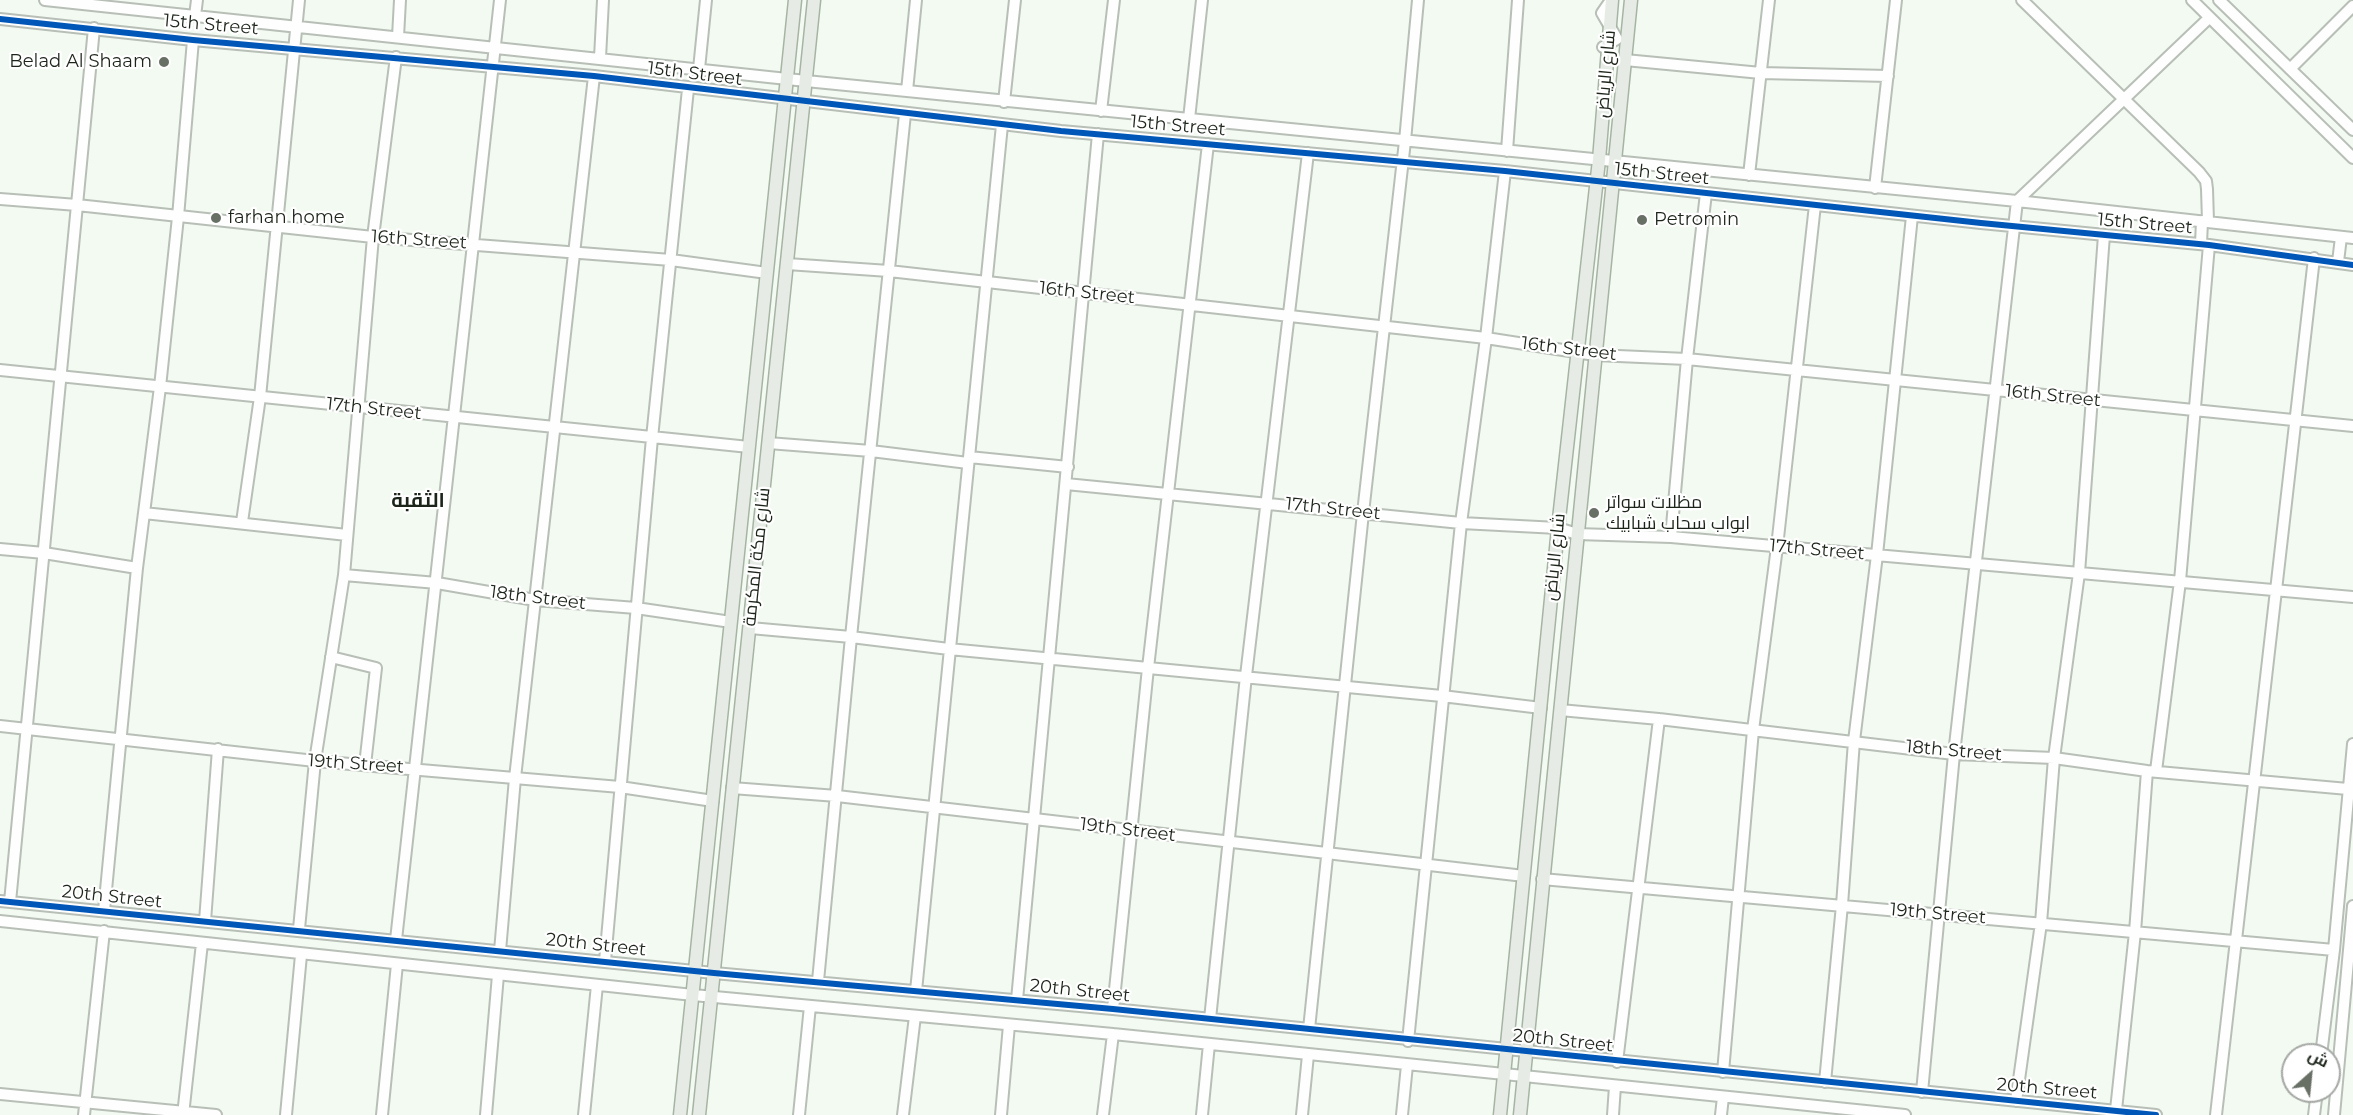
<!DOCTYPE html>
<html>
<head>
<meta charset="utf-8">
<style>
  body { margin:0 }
  #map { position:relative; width:2353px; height:1115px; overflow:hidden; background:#f3faf2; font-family:Montserrat,Cairo,sans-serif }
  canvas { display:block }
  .north { position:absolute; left:2281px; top:1043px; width:60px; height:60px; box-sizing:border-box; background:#fff; border:2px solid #a5a8a4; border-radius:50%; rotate:27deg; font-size:16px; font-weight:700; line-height:24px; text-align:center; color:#1d251b }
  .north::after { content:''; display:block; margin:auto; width:21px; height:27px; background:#687066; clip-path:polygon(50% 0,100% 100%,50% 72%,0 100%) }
</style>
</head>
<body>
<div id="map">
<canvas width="2353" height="1115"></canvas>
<div class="north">ش</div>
</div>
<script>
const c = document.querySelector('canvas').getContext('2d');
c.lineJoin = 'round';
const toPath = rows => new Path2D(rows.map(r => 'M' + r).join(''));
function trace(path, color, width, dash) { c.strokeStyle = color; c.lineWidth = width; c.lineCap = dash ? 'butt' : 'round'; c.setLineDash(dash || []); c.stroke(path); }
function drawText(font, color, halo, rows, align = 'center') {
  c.font = font + ' Montserrat,Cairo,sans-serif'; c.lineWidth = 4.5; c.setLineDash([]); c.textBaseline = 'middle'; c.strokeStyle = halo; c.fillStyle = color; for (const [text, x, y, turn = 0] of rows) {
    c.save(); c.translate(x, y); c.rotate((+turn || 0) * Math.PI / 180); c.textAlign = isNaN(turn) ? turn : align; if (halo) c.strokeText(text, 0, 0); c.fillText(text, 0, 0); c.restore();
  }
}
const minor = toPath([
  [45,0,806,81,2017,201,2353,238],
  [2022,0,2199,172,2206,181,2207,189,2208,221],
  [2192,0,2353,158],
  [2219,0,2353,130],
  [195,16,197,0],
  [0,19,193,40,594,76,1061,131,1505,171,1981,223,2209,245,2353,265],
  [398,37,400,0],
  [1603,47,1617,39,1602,13,1611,0],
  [600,58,603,0],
  [1625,60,1761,73,1888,76],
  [699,69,706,0],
  [2290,69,2353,6],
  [907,91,916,0],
  [1004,102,1015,0],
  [1101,111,1114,0],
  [1189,119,1202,0],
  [1507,151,1518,0],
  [1749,175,1769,0],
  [1875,188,1896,0],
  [0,199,77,205,373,237,671,260,767,273],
  [2201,244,2202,221],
  [2338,262,2341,237],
  [787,264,889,271,1486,338,1595,355,1687,359,2353,426],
  [0,370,749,447],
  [768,443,871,451,968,463],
  [969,457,1068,467],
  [1066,484,1461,523,1558,528,1577,534,1671,537,2353,597],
  [144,513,347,535],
  [242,522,260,397,299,0],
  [1671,537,1687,359,1706,193],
  [0,549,44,553,137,568],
  [344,575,437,583,535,600,636,608,731,622],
  [750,628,851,637,949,649,1442,696,1541,708],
  [331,657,376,668,365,765],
  [1560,710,1659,719,1954,754,2054,758,2147,771,2348,789],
  [0,726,315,761,620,787,713,801],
  [2156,771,2180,581,2209,245],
  [732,788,837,796,1524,876],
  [1542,879,2334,950],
  [0,901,714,973,1113,1009,2156,1115],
  [10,902,94,28],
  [104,911,137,568,160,387,178,217,193,40],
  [0,921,693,995,1113,1034,1905,1115],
  [205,921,218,749],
  [299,929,315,761,344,575,373,237,396,57],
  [396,940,500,0],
  [500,951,515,778,594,76],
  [605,961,652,438,688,89],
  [818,981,851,637,905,114],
  [916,991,1002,125],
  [1017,1000,1098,134],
  [1113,1009,1148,668,1208,144],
  [1210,1019,1246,676,1308,153],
  [1309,1029,1363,513,1405,141,1418,0],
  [1408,1041,1461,523,1486,338,1505,171],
  [2321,1055,2334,950,2353,744],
  [1617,1062,1659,719],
  [1723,1072,1753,730,1777,547,1815,205],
  [1825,1082,1842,905,1854,741,1877,555,1912,216],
  [1922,1092,1954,754,2017,201,2209,18],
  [0,1094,216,1115],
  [2016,1101,2041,923,2054,758,2079,573,2104,235],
  [2116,1110,2135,932,2147,771],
  [84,1115,104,931],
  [183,1115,202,943],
  [286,1115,301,955],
  [382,1115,397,964],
  [486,1115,498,975],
  [584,1115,597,985],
  [799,1115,810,1006],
  [903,1115,915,1016],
  [1001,1115,1009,1025],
  [1103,1115,1113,1034],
  [1202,1115,1209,1044],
  [1302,1115,1308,1055],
  [1402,1115,1407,1065],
  [1613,1115,1615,1086],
  [1721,1115,1723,1097],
  [2216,1115,2314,258],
  [2314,1115,2317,1091],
  [2334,1115,2353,906]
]);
const major = toPath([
  [680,1115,795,0],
  [699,1115,814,0],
  [1500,1115,1558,528,1599,160,1612,0],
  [1520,1115,1631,0]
]);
const cycleway = toPath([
  [0,19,193,40,594,76,1061,131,1505,171,1981,223,2209,245,2353,265],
  [0,901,714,973,1113,1009,2156,1115]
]);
const markers = [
  [164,62,6,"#687066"],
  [216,218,6,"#687066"],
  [1642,220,6,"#687066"],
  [1594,513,6,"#687066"]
];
const streetNames = [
  ["15th Street",211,25,5],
  ["15th Street",695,74,7],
  ["شارع الرياض",1606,74,-85],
  ["15th Street",1178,126,5],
  ["15th Street",1662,174,6],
  ["15th Street",2145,224,5],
  ["16th Street",419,240,4],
  ["16th Street",1087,293,6],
  ["16th Street",1569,349,7],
  ["16th Street",2053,396,6],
  ["17th Street",374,409,6],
  ["17th Street",1333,509,6],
  ["17th Street",1817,550,5],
  ["شارع مكة المكرمة",757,557,-84],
  ["شارع الرياض",1555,557,-84],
  ["18th Street",538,598,7],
  ["18th Street",1954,751,5],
  ["19th Street",356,764,4],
  ["19th Street",1128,830,7],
  ["20th Street",112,897,6],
  ["19th Street",1938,914,5],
  ["20th Street",596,945,6],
  ["20th Street",1080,991,6],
  ["20th Street",1563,1041,6],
  ["20th Street",2047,1089,5]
];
const poiNames = [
  ["Belad Al Shaam",152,62,"right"],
  ["farhan home",228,218],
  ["Petromin",1654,220],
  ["مظلات سواتر",1606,503],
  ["ابواب سحاب شبابيك",1606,524]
];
const neighbourhoodNames = [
  ["الثقبة",418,501]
];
trace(minor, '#b8bfb7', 14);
trace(major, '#a7b4a4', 15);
trace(minor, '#fdfefd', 10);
trace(major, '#e6ece5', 12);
trace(cycleway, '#0057b8', 6);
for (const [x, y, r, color] of markers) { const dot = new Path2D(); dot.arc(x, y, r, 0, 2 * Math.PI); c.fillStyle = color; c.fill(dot); trace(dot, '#fff', 2); }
drawText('18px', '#1d251b', '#fff', streetNames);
drawText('18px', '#1d251b', '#fff', poiNames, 'left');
drawText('bold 20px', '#1d251b', '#fff', neighbourhoodNames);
</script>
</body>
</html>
